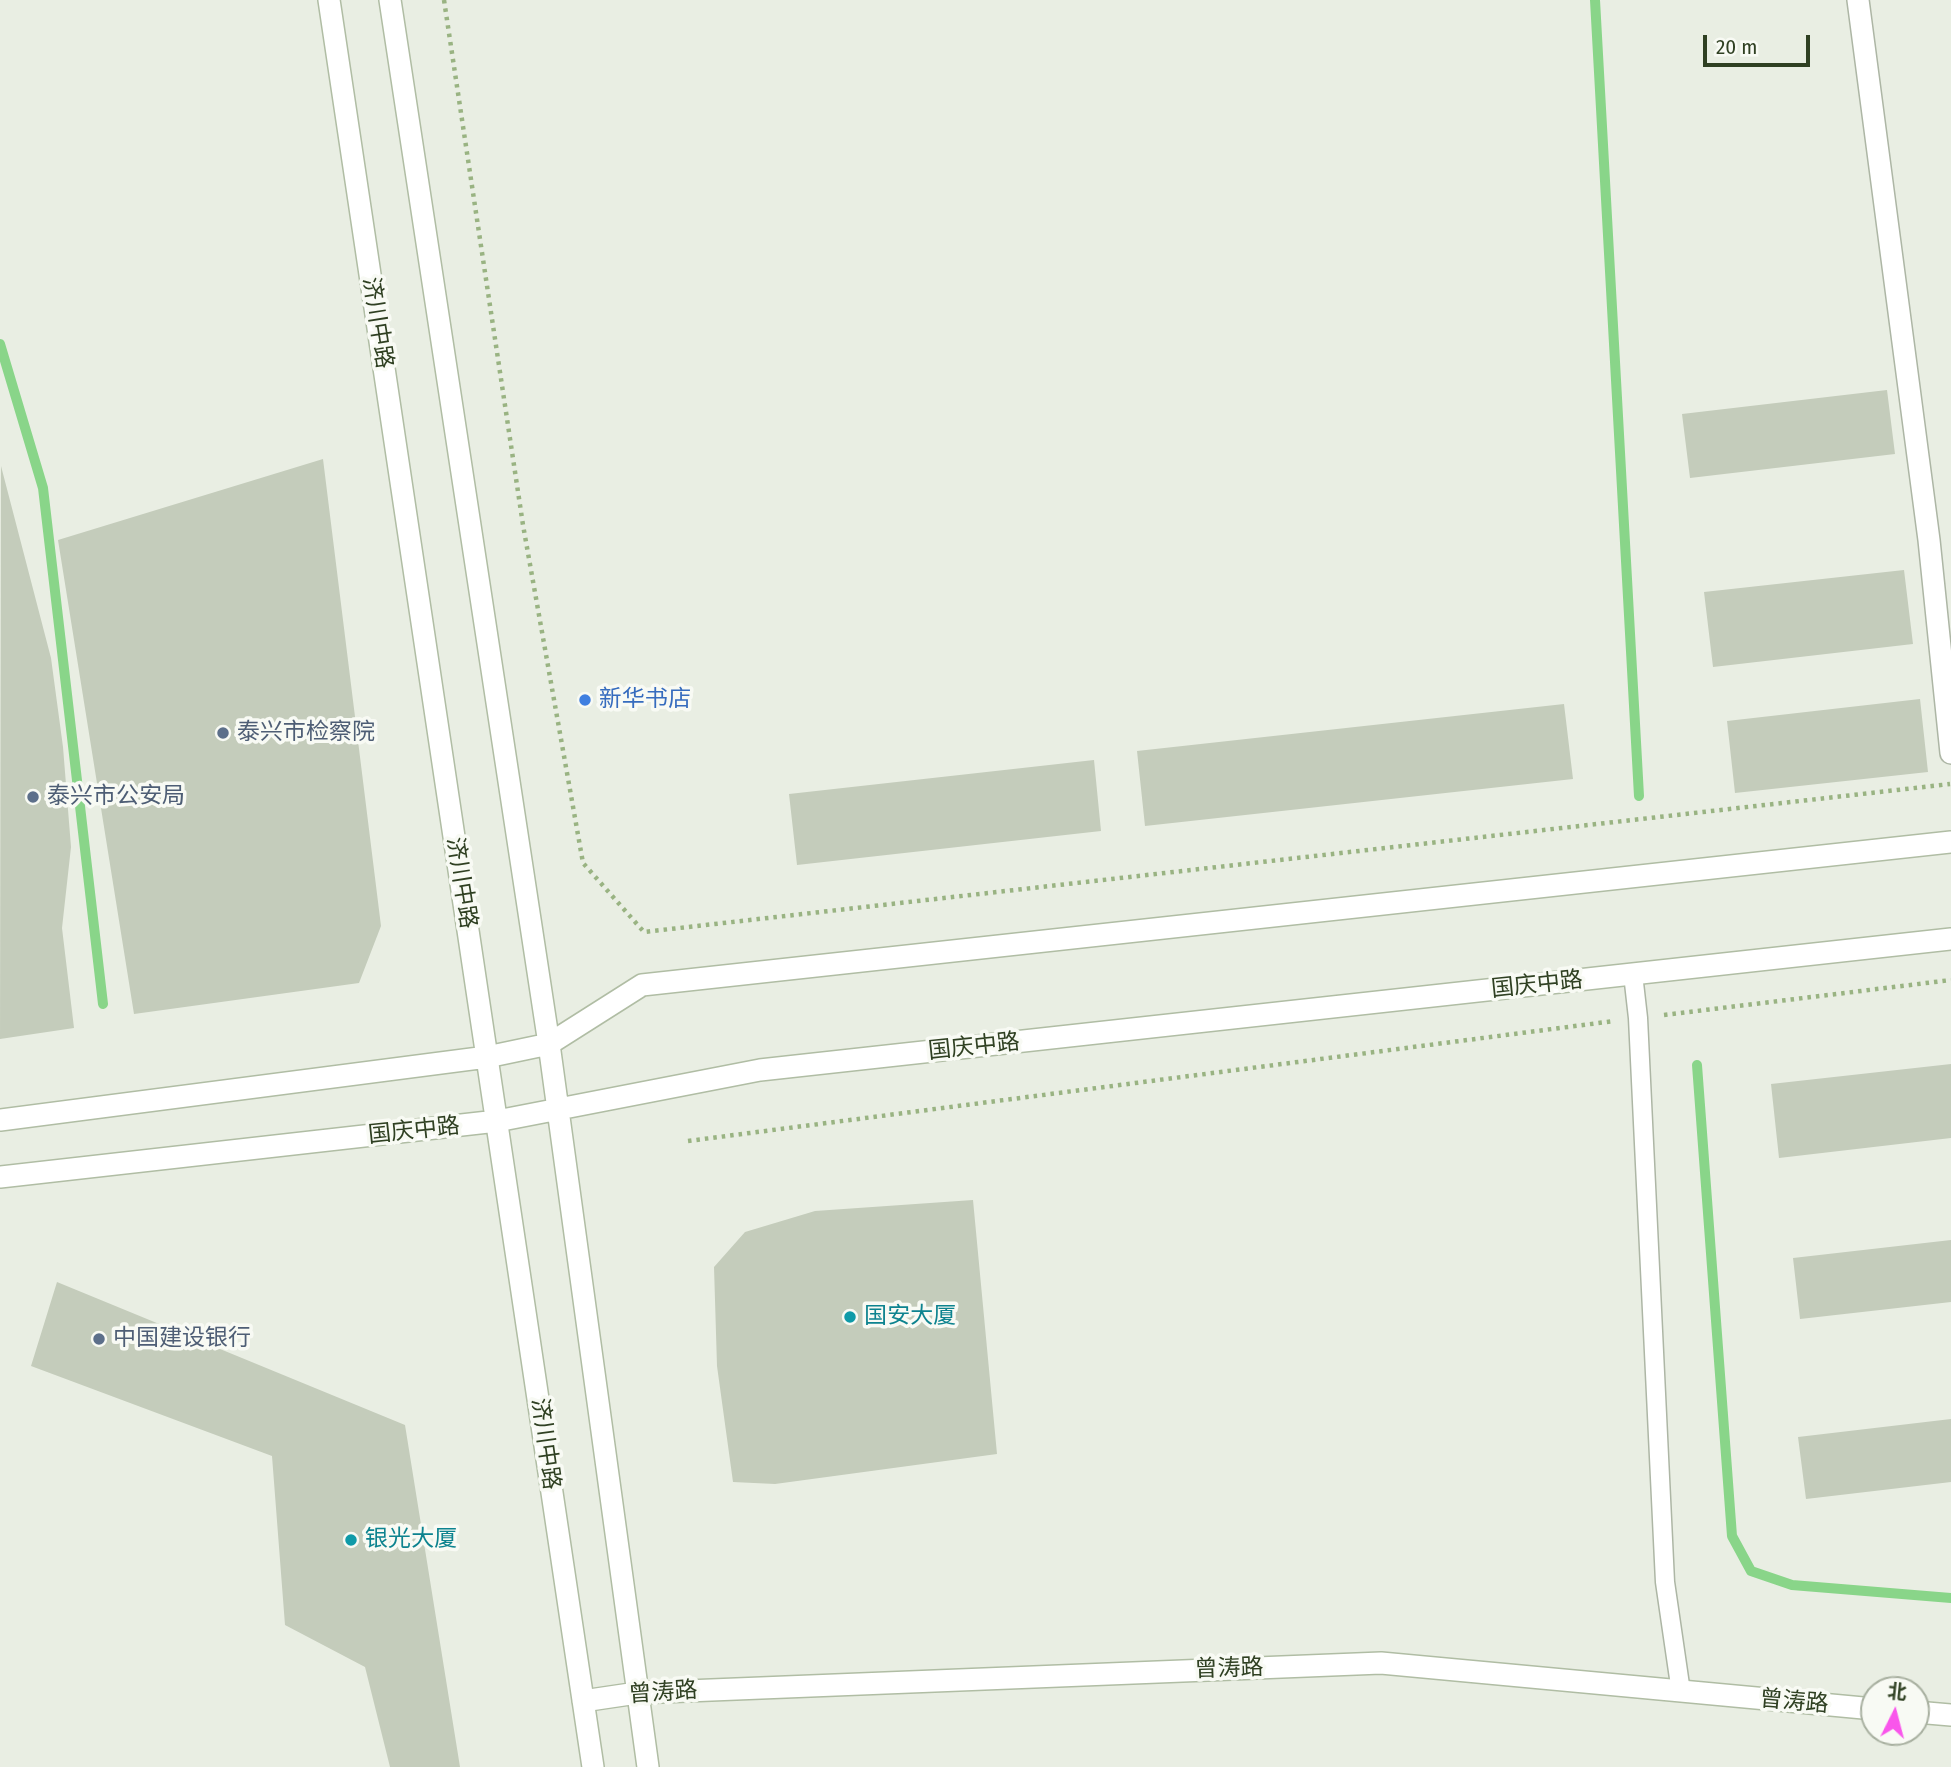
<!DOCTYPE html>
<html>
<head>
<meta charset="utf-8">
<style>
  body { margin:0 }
  #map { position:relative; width:1951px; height:1767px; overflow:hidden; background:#e9eee3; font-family:"Fira Sans Condensed","Noto Sans SC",sans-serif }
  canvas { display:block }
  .north { position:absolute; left:1860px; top:1676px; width:70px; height:70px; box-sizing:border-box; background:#f8faf4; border:2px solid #a8b0a0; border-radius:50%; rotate:6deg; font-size:19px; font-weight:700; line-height:28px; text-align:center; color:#2f4022 }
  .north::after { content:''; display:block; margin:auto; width:24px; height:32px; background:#f956eb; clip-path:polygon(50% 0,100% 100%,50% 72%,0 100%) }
  .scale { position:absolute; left:1703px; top:35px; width:107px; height:32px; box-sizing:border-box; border:4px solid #2f4022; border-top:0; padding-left:9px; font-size:21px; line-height:24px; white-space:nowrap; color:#2f4022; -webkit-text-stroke:5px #f8faf4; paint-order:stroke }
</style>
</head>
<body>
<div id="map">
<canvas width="1951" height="1767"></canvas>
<div class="north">北</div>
<div class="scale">20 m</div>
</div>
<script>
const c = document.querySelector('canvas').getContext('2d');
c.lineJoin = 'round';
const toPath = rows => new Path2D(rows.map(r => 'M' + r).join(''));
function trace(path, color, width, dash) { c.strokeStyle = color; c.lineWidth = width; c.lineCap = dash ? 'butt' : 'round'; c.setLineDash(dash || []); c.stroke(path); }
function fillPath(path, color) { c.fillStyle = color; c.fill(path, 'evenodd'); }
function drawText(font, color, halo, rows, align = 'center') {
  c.font = font + ' "Fira Sans Condensed","Noto Sans SC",sans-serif'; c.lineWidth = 7; c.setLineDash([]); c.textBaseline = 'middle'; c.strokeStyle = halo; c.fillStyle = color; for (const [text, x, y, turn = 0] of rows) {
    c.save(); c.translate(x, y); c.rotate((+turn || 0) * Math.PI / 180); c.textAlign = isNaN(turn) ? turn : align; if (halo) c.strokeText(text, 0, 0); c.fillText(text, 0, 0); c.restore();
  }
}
const stream = toPath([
  [1595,0,1639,796],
  [0,344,43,488,103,1004],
  [1697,1065,1732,1536,1751,1571,1792,1585,1951,1598]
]);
const building = toPath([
  [1887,390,1895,454,1690,478,1682,414],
  [323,459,381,926,359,983,134,1014,58,540],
  [1,466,51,658,63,747,71,847,62,928,74,1028,0,1039],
  [1904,570,1913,644,1713,667,1704,592],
  [1920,699,1928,772,1735,793,1727,721],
  [1564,704,1573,779,1145,826,1137,751],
  [1094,760,1101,831,797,865,789,794],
  [1951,1064,1951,1138,1779,1158,1771,1084],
  [973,1200,997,1454,775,1484,733,1482,717,1366,714,1267,745,1232,815,1211],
  [1951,1240,1951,1302,1800,1319,1793,1258],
  [57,1282,405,1425,460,1767,390,1767,365,1667,285,1625,272,1456,31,1366],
  [1951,1419,1951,1482,1806,1499,1798,1437]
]);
const path = toPath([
  [444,0,523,525,583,863,644,932,1950,784],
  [1664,1015,1951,980],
  [688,1141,1614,1021]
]);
const lane = toPath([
  [1633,974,1638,1018,1665,1582,1681,1692]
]);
const street = toPath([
  [1858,0,1929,540,1951,753]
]);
const secondary = toPath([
  [329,0,593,1767],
  [390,0,549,1044,648,1767],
  [0,1120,487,1057,549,1044,642,985,1951,842],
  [0,1177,497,1121,760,1070,1951,939],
  [583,1701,637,1693,1381,1663,1874,1709],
  [1916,1712,1951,1715]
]);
const markers = [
  [585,700,7,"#3f7fe0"],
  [223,733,7,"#5c6f8a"],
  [33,797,7,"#5c6f8a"],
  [850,1317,7,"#0f9aa8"],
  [99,1339,7,"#5c6f8a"],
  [351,1540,7,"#0f9aa8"]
];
const streetNames = [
  ["济川中路",377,323,81],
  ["济川中路",461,883,81],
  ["国庆中路",1537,985,-6],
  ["国庆中路",974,1047,-6],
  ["国庆中路",414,1131,-6],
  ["济川中路",545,1444,82],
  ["曾涛路",1229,1669,-2],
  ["曾涛路",663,1693,-4],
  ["曾涛路",1794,1702,5]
];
const shopNames = [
  ["新华书店",599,700]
];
const serviceNames = [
  ["泰兴市检察院",237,733],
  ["泰兴市公安局",47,797],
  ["中国建设银行",113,1339]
];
const cultureNames = [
  ["国安大厦",864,1317],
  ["银光大厦",365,1540]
];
trace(stream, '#89d589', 10);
fillPath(building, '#c4ccbb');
trace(lane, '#adb6a5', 21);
trace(street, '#adb6a5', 24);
trace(secondary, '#b0bda4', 24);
trace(path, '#99b382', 4.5, [3.5, 5]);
trace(lane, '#fff', 18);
trace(street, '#fff', 21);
trace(secondary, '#fff', 21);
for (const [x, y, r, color] of markers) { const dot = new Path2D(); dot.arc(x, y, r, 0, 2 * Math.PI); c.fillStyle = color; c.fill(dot); trace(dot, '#f8faf4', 2.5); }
drawText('23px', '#2f4022', '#f8faf4', streetNames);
drawText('23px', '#366cbe', '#f8faf4', shopNames, 'left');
drawText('23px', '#4e5e75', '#f8faf4', serviceNames, 'left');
drawText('23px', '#0d838f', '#f8faf4', cultureNames, 'left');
</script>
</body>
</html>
